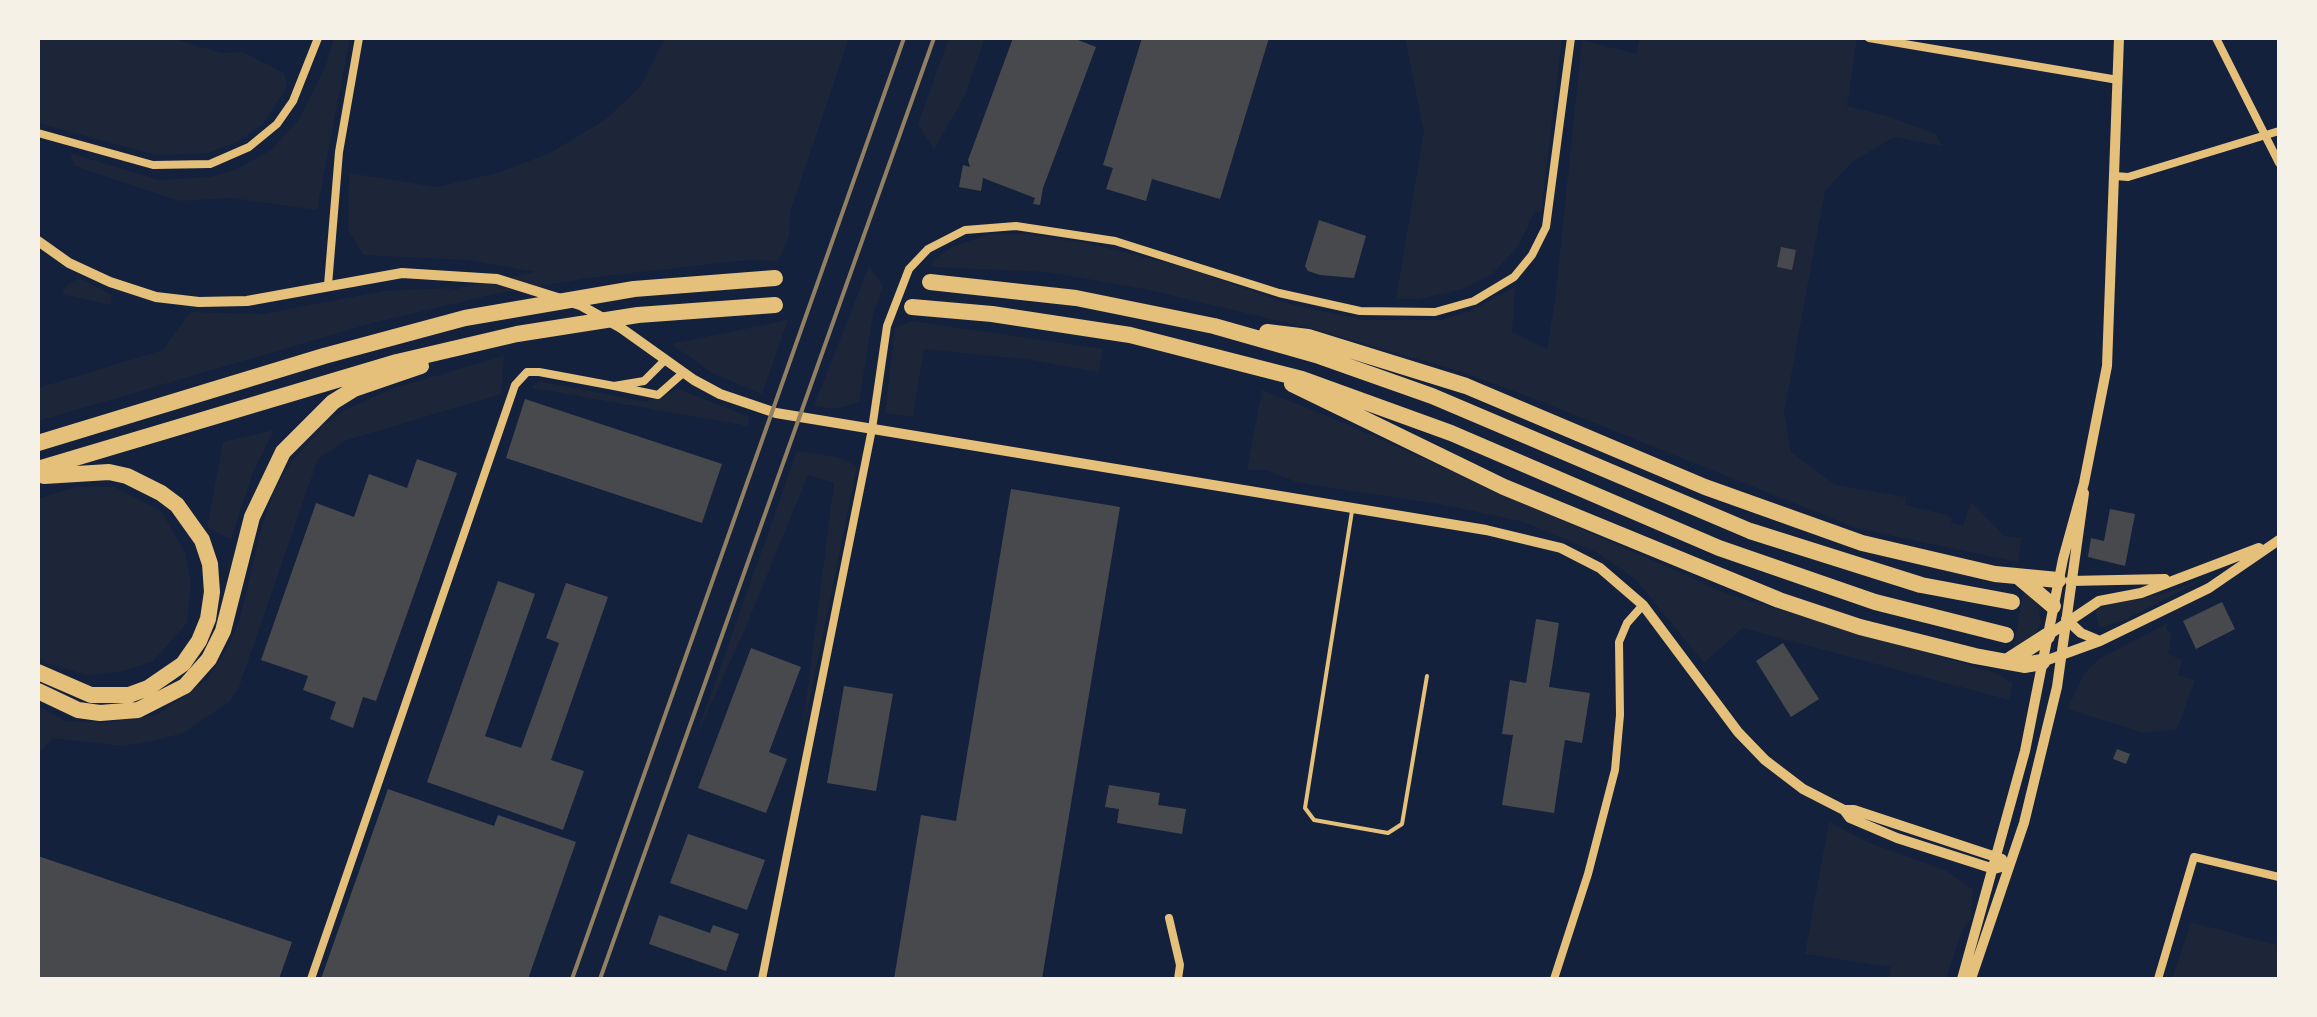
<!DOCTYPE html>
<html>
<head>
<meta charset="utf-8">
<style>
  body { margin:0 }
  #map { position:relative; width:2317px; height:1017px; overflow:hidden; background:#14213d; font-family:Merriweather,serif }
  canvas { display:block }
  .frame { position:absolute; inset:0; border:40px solid #f6f1e7; pointer-events:none }
</style>
</head>
<body>
<div id="map">
<canvas width="2317" height="1017"></canvas>
<div class="frame"></div>
</div>
<script>
const c = document.querySelector('canvas').getContext('2d');
c.lineJoin = 'round';
function fillPath(path, color) { c.fillStyle = color; c.fill(path, 'evenodd'); }
const toPath = rows => new Path2D(rows.map(r => 'M' + r).join(''));
function trace(path, color, width, dash) { c.strokeStyle = color; c.lineWidth = width; c.lineCap = dash ? 'butt' : 'round'; c.setLineDash(dash || []); c.stroke(path); }
const green = toPath([
  [38,38,171,38,221,53,243,52,284,73,287,87,263,124,237,142,208,153,156,155,38,123],
  [334,38,350,38,317,210,231,198,180,201,75,166,70,153,158,180,211,177,237,169,271,150,298,121,326,65],
  [665,38,849,38,790,212,789,236,778,261,748,260,588,278,499,293,376,322,38,421,38,388,163,350,190,312,263,314,384,291,452,288,447,291,535,272,467,260,363,255,348,229,349,173,436,187,497,173,550,153,605,120,641,86],
  [949,38,985,38,964,97,934,149,918,124],
  [1405,38,1562,38,1541,213,1535,211,1519,245,1492,274,1462,289,1419,299,1396,299,1424,132],
  [1640,38,1857,38,1847,106,1887,116,1936,134,1942,146,1894,137,1852,162,1825,191,1784,413,1791,452,1836,485,1905,497,1905,505,1947,515,1952,518,1951,523,1963,526,1971,502,2004,536,2022,538,2018,562,1856,528,1540,401,1462,372,1317,330,1149,290,1048,272,932,267,933,260,952,247,989,234,1027,234,1086,243,1184,267,1289,304,1364,320,1440,320,1470,311,1515,287,1512,332,1547,349,1555,301,1582,40,1636,54],
  [869,266,883,286,873,314,859,402,835,409,814,406],
  [79,278,112,295,111,305,62,294,68,284],
  [788,320,762,394,714,374,671,344],
  [911,321,1103,349,1099,372,1032,360,924,349,913,417,885,413,895,328],
  [504,356,501,394,344,441,318,459,239,687,229,702,183,733,154,741,121,746,53,738,38,754,38,706,66,721,106,723,157,715,207,680,227,648,240,619,262,525,277,485,291,462,324,425,343,411,391,389],
  [539,381,646,402,678,389,749,417,748,426,532,388],
  [1262,390,1337,420,1730,595,1996,673,2013,683,2009,700,1743,628,1704,663,1636,580,1596,552,1521,521,1439,504,1299,483,1266,470,1247,470],
  [274,430,253,472,231,539,207,528,223,442],
  [797,451,837,457,857,466,801,742,834,483,808,475,745,629,695,739],
  [75,487,115,487,161,511,185,552,191,584,187,623,153,661,124,671,86,675,47,663,38,657,38,499],
  [2204,579,2127,619,2100,628,2094,607,2162,594],
  [2024,590,2039,607,2041,623,2032,639,2013,649],
  [2168,623,2166,628,2171,634,2168,654,2183,660,2178,675,2195,680,2177,729,2144,733,2067,709,2084,674,2099,659],
  [1829,822,1867,842,1947,871,1973,890,1971,918,1962,931,1946,979,1889,979,1891,967,1805,954],
  [2191,922,2276,945,2279,937,2279,979,2172,979]
]);
const building = toPath([
  [1013,38,1073,38,1096,47,1043,188,1040,205,1033,204,1035,198,983,178,981,191,959,187,963,165,970,167,968,160],
  [1142,38,1269,38,1220,199,1152,179,1146,201,1106,189,1113,168,1103,165],
  [1319,220,1366,236,1354,278,1320,275,1308,271,1305,266],
  [1781,247,1796,250,1792,270,1777,267],
  [525,399,722,464,702,523,506,458],
  [417,459,457,473,376,701,363,697,353,728,330,719,336,702,303,690,308,676,261,660,316,503,354,517,369,474,407,488],
  [1011,489,1120,507,1042,979,894,979,921,815,956,821],
  [2110,509,2135,514,2125,566,2088,557,2091,538,2104,541],
  [498,581,535,594,485,736,521,748,559,643,546,638,566,583,608,597,551,760,584,771,563,830,427,782],
  [2222,602,2235,629,2196,649,2183,621],
  [1536,619,1559,623,1549,687,1590,693,1582,743,1565,740,1554,813,1502,805,1513,735,1502,734,1510,680,1526,683],
  [1783,643,1819,699,1791,717,1756,661],
  [751,648,801,667,769,752,787,759,766,813,698,788],
  [844,686,893,694,876,791,827,783],
  [2117,749,2130,754,2126,764,2113,759],
  [1109,785,1160,793,1158,805,1186,809,1182,834,1117,823,1119,809,1105,807],
  [388,789,494,826,498,815,576,842,528,979,321,979],
  [688,834,765,860,747,910,670,883],
  [38,856,292,942,279,979,38,979],
  [659,915,710,933,713,925,739,934,726,971,649,944]
]);
const service = toPath([
  [1352,511,1305,808,1314,820,1388,833,1402,824,1427,676]
]);
const minor = toPath([
  [1869,38,2118,80],
  [2216,38,2279,163],
  [38,133,153,165,210,164,249,147,277,124,293,101,318,38],
  [2115,176,2128,177,2279,131],
  [328,285,339,152,359,38],
  [665,360,644,381,614,386,658,395,683,373],
  [1169,918,1180,965,1178,979],
  [311,979,515,385,527,372,539,372,614,386],
  [762,979,872,429,887,326,909,269,928,249,965,230,1016,226,1115,241,1279,293,1360,311,1435,312,1474,301,1514,277,1532,255,1546,227,1571,38],
  [1554,979,1588,874,1615,770,1620,715,1619,642,1627,623,1643,605],
  [2158,979,2194,857,2279,877]
]);
const tertiary = toPath([
  [38,241,69,263,110,282,156,297,199,302,247,301,402,273,497,279,580,305,621,328,694,380,720,394,776,413,1486,530,1561,548,1600,568,1643,605,1738,732,1765,760,1803,789,1844,810,1850,818,1897,838,1994,869,2009,865],
  [2070,581,2165,579],
  [2066,619,2081,633,2100,641],
  [2047,636,2099,601,2141,593,2259,548],
  [2042,662,2100,641,2209,588,2279,540],
  [1844,810,1854,810,2002,859],
  [1962,979,2025,751,2063,559,2084,483,2107,366,2119,38],
  [1971,979,2024,823,2057,687,2084,493]
]);
const motorway = toPath([
  [930,282,1076,298,1214,326,1316,355,1432,396,1750,531,1921,585,2012,602],
  [912,307,992,314,1130,335,1302,379,1451,433,1719,548,1875,602,2006,635],
  [1267,332,1308,337,1466,386,1705,487,1862,543,1995,574,2058,580],
  [1292,384,1504,487,1779,600,1860,627,1975,656,2024,665,2042,662],
  [38,443,324,356,465,318,634,289,775,278],
  [38,469,397,362,517,334,638,315,775,305],
  [2021,579,2053,606],
  [2008,661,2047,636],
  [38,672,91,695,129,695,148,688,183,664,199,641,208,619,212,592,210,564,202,540,177,505,161,493,127,476,109,472,44,476],
  [38,691,78,710,100,713,138,710,185,686,209,659,223,631,252,517,283,452,333,402,354,389,421,366]
]);
const rail = toPath([
  [572,979,904,38],
  [600,979,934,38]
]);
fillPath(green, '#1d2539');
fillPath(building, '#48494c');
trace(service, '#e5c07b', 4);
trace(minor, '#e5c07b', 8);
trace(tertiary, '#e5c07b', 10);
trace(motorway, '#e5c07b', 16);
trace(rail, '#918062', 4);
</script>
</body>
</html>
